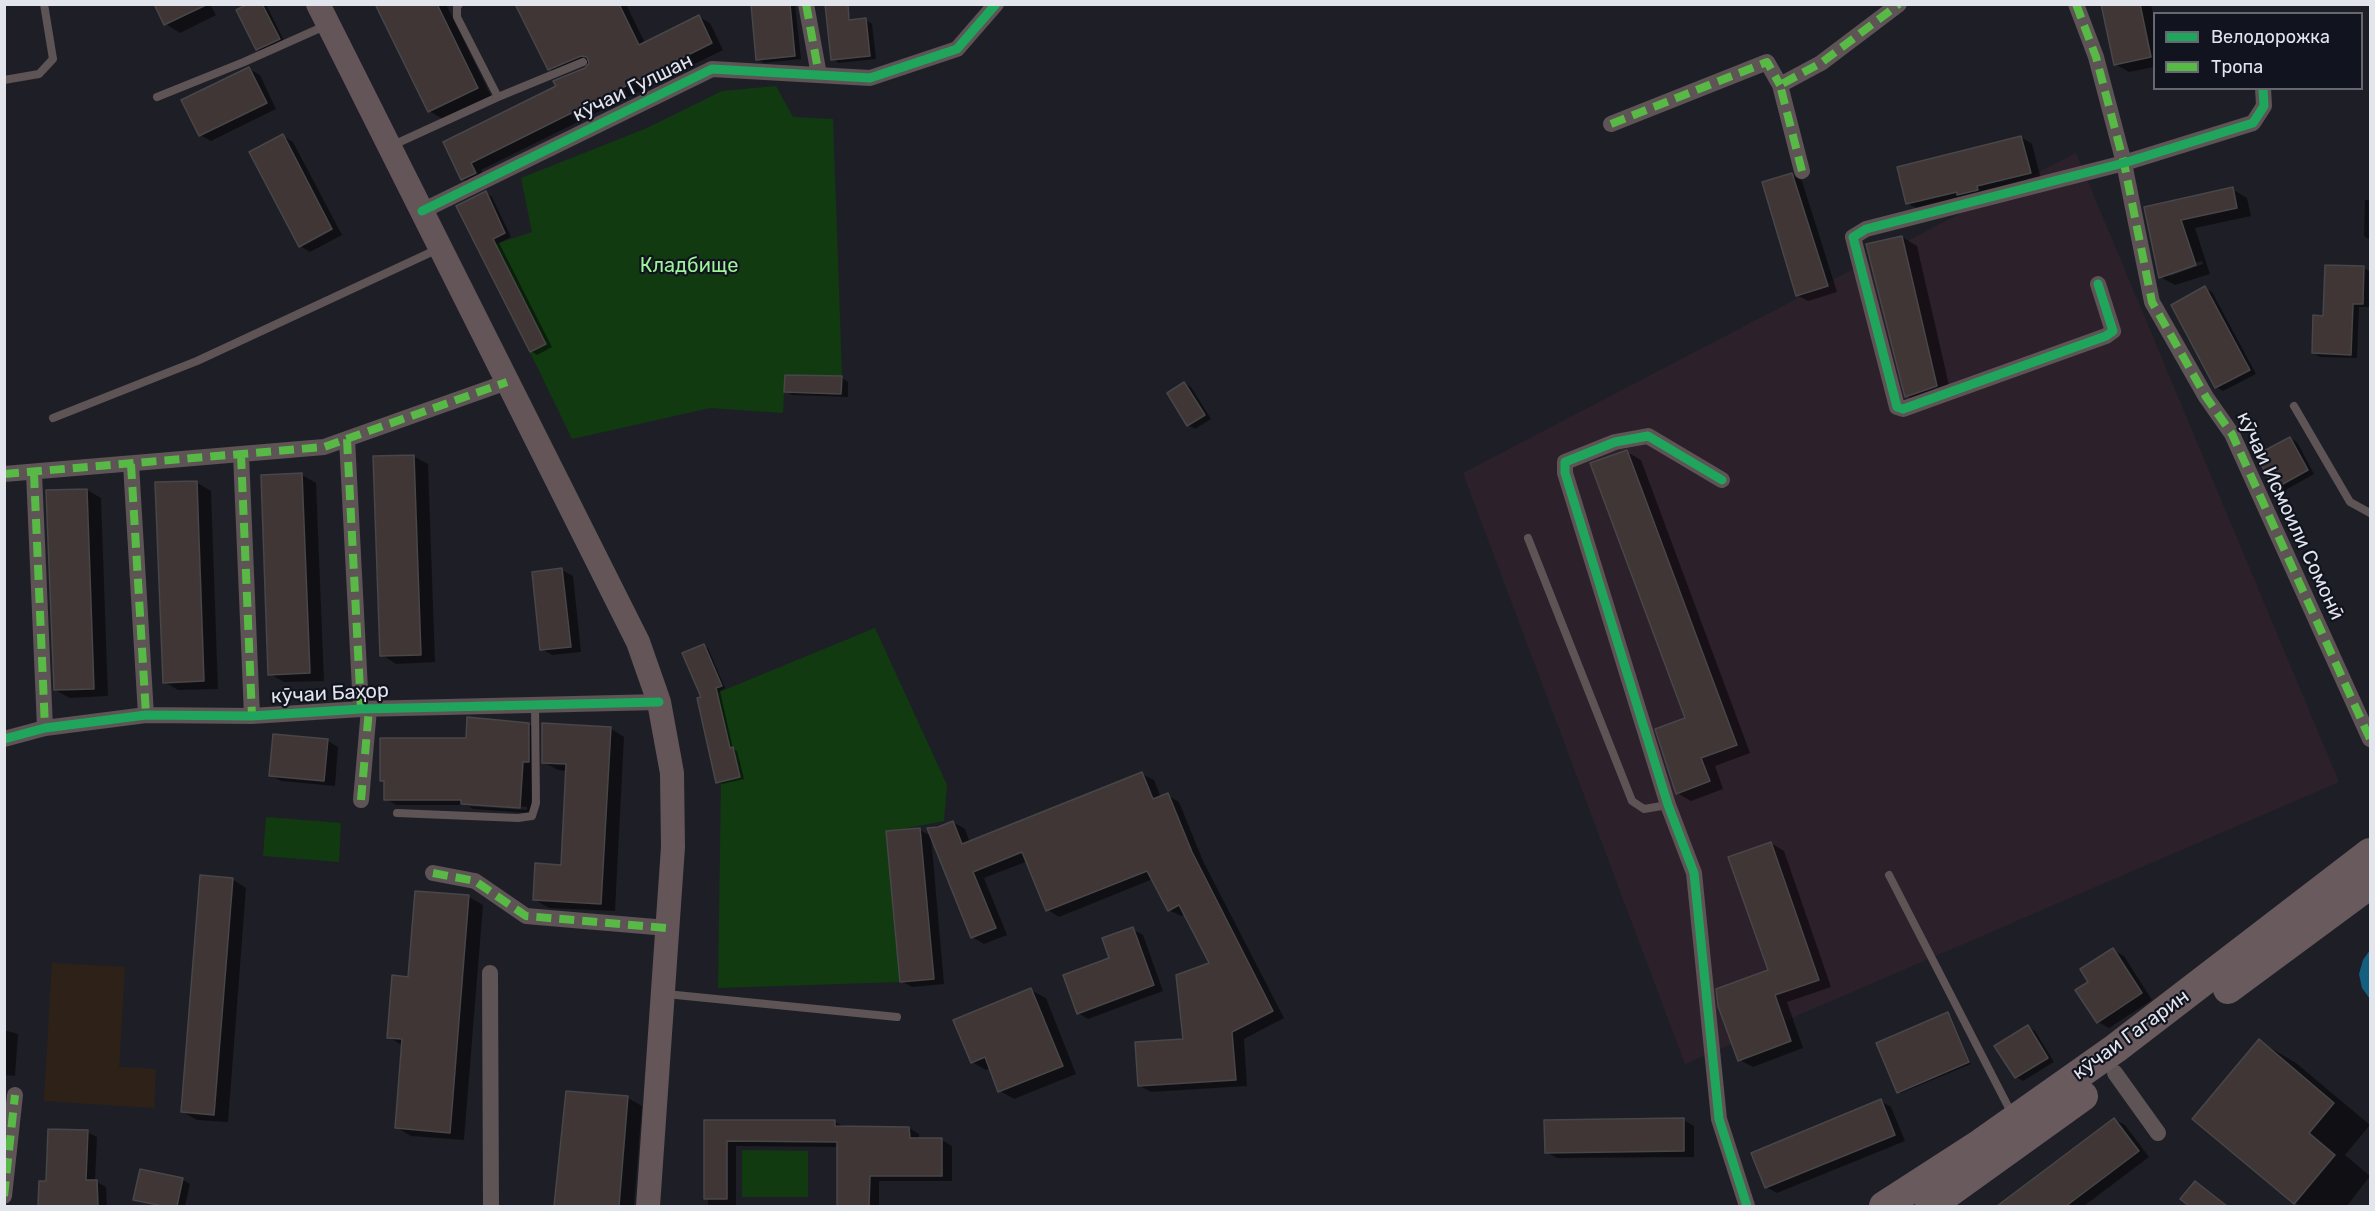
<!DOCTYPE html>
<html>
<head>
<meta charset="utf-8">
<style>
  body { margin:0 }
  #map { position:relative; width:2375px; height:1211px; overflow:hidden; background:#1e1f26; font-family:Rubik,sans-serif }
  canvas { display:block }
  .frame { position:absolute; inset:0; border:6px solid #e3e5ed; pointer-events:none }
  .legend { position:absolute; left:2153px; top:12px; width:210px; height:78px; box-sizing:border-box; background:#11141f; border:2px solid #656871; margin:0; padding:8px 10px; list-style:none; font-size:18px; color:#e3e5ed }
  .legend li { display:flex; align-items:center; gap:12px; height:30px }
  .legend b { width:30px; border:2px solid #656871 }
</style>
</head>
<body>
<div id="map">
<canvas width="2375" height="1211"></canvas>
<div class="frame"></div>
<ul class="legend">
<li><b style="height:8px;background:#20a55d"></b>Велодорожка</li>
<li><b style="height:8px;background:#58b947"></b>Тропа</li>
</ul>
</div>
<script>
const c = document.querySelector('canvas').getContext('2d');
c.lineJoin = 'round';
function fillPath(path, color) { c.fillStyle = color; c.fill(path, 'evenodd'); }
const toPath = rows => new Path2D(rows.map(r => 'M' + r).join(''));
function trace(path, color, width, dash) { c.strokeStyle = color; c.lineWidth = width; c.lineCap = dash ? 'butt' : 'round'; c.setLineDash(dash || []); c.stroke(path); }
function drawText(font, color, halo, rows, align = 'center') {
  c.font = font + ' Rubik,sans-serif'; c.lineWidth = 4.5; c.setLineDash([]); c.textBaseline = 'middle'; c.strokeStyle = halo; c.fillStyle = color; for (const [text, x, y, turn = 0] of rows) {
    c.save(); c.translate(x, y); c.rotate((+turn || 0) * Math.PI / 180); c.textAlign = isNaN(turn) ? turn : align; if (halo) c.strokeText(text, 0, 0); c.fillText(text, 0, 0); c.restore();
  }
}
const education = toPath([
  [52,963,125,967,119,1067,156,1069,154,1108,44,1101]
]);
const medical = toPath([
  [2076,153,2339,782,1685,1064,1463,473]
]);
const green = toPath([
  [776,86,793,117,833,119,842,376,785,375,783,413,710,408,572,439,530,352,546,343,496,244,532,232,521,178,647,128,722,91],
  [875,628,947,785,944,821,886,832,900,982,718,988,721,782,740,777,734,748,730,748,717,693],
  [266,817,341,823,339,862,263,856],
  [742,1150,808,1151,808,1197,742,1197]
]);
const water = toPath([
  [2370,950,2370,999,2362,988,2359,974,2363,960]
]);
const shadow = toPath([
  [156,4,210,4,216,15,180,33,166,24],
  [251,4,266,4,285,43,263,53,257,49],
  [377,4,446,4,491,96,443,119,429,111],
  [517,4,626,4,645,43,699,17,710,23,723,50,481,170,486,180,474,186,462,179,445,143,558,87,586,69,591,63,560,75,549,69],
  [751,4,795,4,801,59,764,63,757,59],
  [2102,4,2151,4,2154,19,2154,67,2129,72,2115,64],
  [866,20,872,24,876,59,839,63,833,59],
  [249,69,260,75,276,109,211,141,200,135],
  [283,136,293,142,342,235,310,252,300,246],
  [2021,137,2032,144,2041,179,1918,209,1907,203],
  [1792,175,1802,181,1837,292,1808,301,1797,295],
  [2232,189,2247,198,2251,216,2195,228,2210,274,2175,285,2160,277,2145,208],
  [2202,261,2203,264,2170,276,2170,272],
  [486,193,492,197,511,237,499,243,552,347,537,355,531,351,458,207],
  [2365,200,2370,200,2370,240,2364,236],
  [1902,237,1917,246,1951,394,1921,404,1907,396],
  [2364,268,2370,272,2369,307,2359,307,2357,358,2320,357,2313,353,2324,317],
  [2205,288,2212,292,2256,374,2223,391,2216,387],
  [842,378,848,382,848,397,792,395,786,391],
  [1184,383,1191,387,1211,419,1195,429,1188,425],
  [2290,438,2297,442,2314,474,2282,492,2275,488],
  [1627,452,1641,460,1750,753,1715,766,1723,789,1691,801,1677,793,1687,718],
  [413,456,428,464,435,662,396,664,382,655],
  [302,475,316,483,324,681,284,682,270,674,263,476],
  [196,482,211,491,218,689,178,690,164,682],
  [87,490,101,498,108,696,70,698,55,690],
  [562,570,573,576,581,652,552,655,542,649],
  [703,646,708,648,725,688,720,691,733,749,737,751,744,779,722,784,718,782,703,698],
  [528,724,539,730,530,813,473,809,467,805,396,805,386,799,386,782,381,780],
  [464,802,527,807,527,810,467,806],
  [610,728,624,737,615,911,549,908,535,900,562,866,567,771,558,770,543,762],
  [328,741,338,747,335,786,281,781,270,775],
  [1142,774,1154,780,1161,798,1167,795,1179,802,1203,861,1284,1018,1244,1039,1247,1086,1151,1092,1140,1086,1185,1041,1211,964,1185,914,1181,916,1169,910,1153,879,1059,917,1048,910,1028,861,984,878,1007,935,984,944,972,937,938,828,953,822,965,829,970,843],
  [920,830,931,836,944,984,912,987,901,981],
  [1771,843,1784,851,1831,987,1787,1002,1803,1048,1753,1067,1740,1060,1770,971],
  [232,879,246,888,228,1122,197,1120,183,1112],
  [469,897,483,905,464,1140,411,1136,396,1127,403,1046,389,1037,410,978],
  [1132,929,1143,935,1163,991,1088,1019,1078,1013],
  [2113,950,2124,956,2152,1000,2109,1028,2098,1022],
  [1031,990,1046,998,1076,1074,1014,1099,1000,1091,991,1068,986,1070,972,1062],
  [1948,1014,1951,1016,1971,1064,1901,1093,1898,1092],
  [2028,1027,2035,1031,2054,1062,2023,1081,2016,1077],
  [4,1030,18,1034,15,1076,4,1075],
  [2259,1041,2296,1063,2370,1125,2345,1155,2370,1176,2347,1206,2301,1206,2295,1203],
  [568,1092,628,1098,642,1106,634,1206,555,1206],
  [1881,1101,1891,1107,1905,1141,1777,1193,1766,1187],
  [2114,1119,2125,1125,2149,1157,2084,1206,1999,1206],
  [1684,1120,1694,1126,1694,1157,1557,1158,1546,1152],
  [706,1121,835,1122,846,1128,909,1128,919,1134,919,1140,942,1140,952,1146,952,1181,879,1181,879,1206,838,1206,838,1147,736,1146,736,1206,708,1206,708,1199,705,1198],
  [87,1132,97,1137,95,1181,106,1187,107,1206,40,1206,41,1183,48,1183],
  [141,1170,183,1180,190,1184,185,1206,157,1206,134,1199],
  [2195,1183,2206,1189,2228,1206,2191,1206,2182,1199]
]);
const building = toPath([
  [154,4,208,4,164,25,154,4],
  [248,4,262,4,280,39,256,50,236,10,248,4],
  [375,4,437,4,478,88,428,112,375,4],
  [515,4,619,4,639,45,699,15,712,43,471,163,476,173,461,180,443,142,556,86,553,81,585,68,589,63,587,57,581,56,548,70,515,4],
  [751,4,790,4,795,56,756,60,751,4],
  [825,4,848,4,849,20,866,18,870,56,831,60,825,4],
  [2101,4,2140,4,2151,57,2114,65,2101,4],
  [249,67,267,103,199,136,181,100,249,67],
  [283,134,332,229,299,247,249,152,283,134],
  [2021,136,2031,173,1977,186,1978,190,1957,195,1957,192,1906,204,1897,167,2021,136],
  [1792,173,1828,286,1796,296,1762,182,1792,173],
  [2233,187,2237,208,2181,220,2196,265,2159,278,2144,207,2233,187],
  [486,191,505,233,493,239,546,344,530,352,456,206,486,191],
  [1902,236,1937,386,1905,397,1866,244,1902,236],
  [2325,265,2364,266,2363,304,2353,304,2351,355,2312,353,2313,315,2323,316,2325,265],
  [2205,286,2250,370,2215,388,2171,305,2205,286],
  [785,375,842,376,841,394,784,392,785,375],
  [1184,382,1205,415,1187,426,1167,393,1184,382],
  [2290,437,2308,470,2274,489,2256,455,2290,437],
  [1627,450,1737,745,1701,758,1710,781,1676,794,1655,729,1685,718,1590,463,1627,450],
  [414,455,421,655,380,656,373,456,414,455],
  [302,473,310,673,268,675,261,475,302,473],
  [197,481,204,681,163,683,155,482,197,481],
  [87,489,94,689,54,690,46,490,87,489],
  [562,568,571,647,540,650,532,572,562,568],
  [704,644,722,686,716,688,730,748,733,747,740,777,716,783,697,698,701,697,682,653,704,644],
  [467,717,529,723,529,762,523,762,520,808,461,804,461,800,384,800,384,781,380,781,380,738,466,738,467,717],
  [542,723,611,727,601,904,533,900,535,863,561,865,566,764,542,763,542,723],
  [273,734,328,739,324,781,269,776,273,734],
  [1142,772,1153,799,1168,793,1192,852,1273,1011,1232,1032,1236,1080,1138,1086,1135,1042,1183,1039,1176,975,1209,963,1179,905,1168,911,1147,871,1046,911,1022,852,973,872,996,928,971,938,927,828,938,827,953,821,962,844,1142,772],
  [920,828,934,979,900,982,886,831,920,828],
  [1771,842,1819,980,1775,995,1791,1041,1738,1061,1718,1006,1716,989,1768,970,1728,857,1771,842],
  [200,875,233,878,214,1115,181,1112,200,875],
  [415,891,469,895,450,1133,395,1128,402,1039,387,1038,392,975,408,977,415,891],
  [1133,927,1154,985,1077,1014,1063,975,1109,958,1102,938,1133,927],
  [2113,948,2142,993,2097,1023,2075,990,2088,982,2080,969,2113,948],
  [1031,988,1063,1066,998,1092,985,1057,971,1063,953,1020,1031,988],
  [1948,1012,1969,1062,1897,1093,1876,1043,1948,1012],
  [2028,1025,2048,1058,2015,1078,1994,1046,2028,1025],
  [2259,1039,2334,1103,2309,1133,2335,1155,2294,1204,2192,1119,2259,1039],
  [566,1091,628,1096,619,1206,554,1206,566,1091],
  [1881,1099,1895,1135,1765,1188,1751,1153,1881,1099],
  [1684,1118,1684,1151,1545,1153,1544,1120,1684,1118],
  [2114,1118,2139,1151,2066,1206,1997,1206,2114,1118],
  [704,1120,835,1120,835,1126,909,1127,910,1138,942,1138,942,1176,870,1176,869,1206,837,1206,837,1142,727,1141,727,1199,704,1199,704,1120],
  [48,1129,88,1130,86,1180,97,1180,98,1206,38,1206,39,1181,46,1181,48,1129],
  [140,1169,183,1178,177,1206,163,1206,133,1200,140,1169],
  [2195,1181,2227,1206,2189,1206,2180,1199,2195,1181]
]);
const lane = toPath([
  [459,4,457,7,457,17,498,97],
  [4,80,39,74,53,59,44,4],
  [157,97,244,62,327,25],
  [391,146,498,97,583,62],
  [2294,406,2350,502,2370,513],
  [53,418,197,361,438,249],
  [1528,538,1632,801,1644,809,1668,805],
  [397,813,518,818,532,816,536,803,535,705],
  [1889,875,2012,1114],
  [666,994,897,1017]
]);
const street = toPath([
  [806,4,819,75],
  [2076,4,2096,57,2124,163,2152,302,2206,397,2232,434,2370,739],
  [1611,124,1767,62,1780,85],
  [1802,171,1780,85,1821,63,1899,4],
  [422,211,712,69,870,78,957,49,996,4],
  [2098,284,2113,331,2106,336,1903,409,1897,407,1853,237,1866,229,2124,163,2253,123,2264,106,2263,88],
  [347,439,361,709],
  [241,454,252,716],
  [131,464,146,715],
  [34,473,45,728],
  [4,474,324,447,507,382],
  [1722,480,1648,436,1615,442,1565,462,1565,473,1668,805,1694,873,1719,1119,1747,1206],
  [4,739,45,728,146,715,252,716,361,709,659,702],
  [361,800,369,709],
  [433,873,475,881,526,916,667,928],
  [490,973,491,1206],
  [2115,1073,2158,1133],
  [4,1196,15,1095]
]);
const secondary = toPath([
  [318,4,638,642,659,702,672,773,673,847,648,1206]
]);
const highway = toPath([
  [2228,989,2370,884],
  [1884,1206,1980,1144,2116,1048,2370,853],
  [1930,1206,2083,1096]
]);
const quiet = toPath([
  [806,4,819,75],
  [2076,4,2096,57,2124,163,2152,302,2206,397,2232,434,2370,739],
  [1611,124,1767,62,1780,85],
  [1802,171,1780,85,1821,63,1899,4],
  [347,439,361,709],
  [241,454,252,716],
  [131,464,146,715],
  [34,473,45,728],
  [4,474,324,447,507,382],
  [361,800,369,709],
  [433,873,475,881,526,916,667,928],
  [4,1196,15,1095]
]);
const cycleway = toPath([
  [422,211,712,69,870,78,957,49,996,4],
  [2098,284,2113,331,2106,336,1903,409,1897,407,1853,237,1866,229,2124,163,2253,123,2264,106,2263,88],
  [1722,480,1648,436,1615,442,1565,462,1565,473,1668,805,1694,873,1719,1119,1747,1206],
  [4,739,45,728,146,715,252,716,361,709,659,702]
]);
const streetNames = [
  ["кӯчаи Гулшан",633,88,-26],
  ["кӯчаи Исмоили Сомонӣ",2290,516,65],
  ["кӯчаи Баҳор",330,694,-3],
  ["кӯчаи Гагарин",2131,1035,-36]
];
const parkNames = [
  ["Кладбище",689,266]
];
fillPath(education, '#2e2218');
fillPath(medical, '#2c202b');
fillPath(green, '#123a11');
fillPath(water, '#145f7f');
fillPath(shadow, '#0007');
fillPath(building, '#403635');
trace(building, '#484648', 1.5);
trace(lane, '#5e5355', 8);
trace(street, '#5e5355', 16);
trace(secondary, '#645558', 24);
trace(highway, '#695a5d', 30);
trace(quiet, '#58b947', 8, [15, 8]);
trace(cycleway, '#20a55d', 9);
drawText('20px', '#e3e5ed', '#11141f', streetNames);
drawText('20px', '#9ef298', '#11141f', parkNames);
</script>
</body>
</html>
